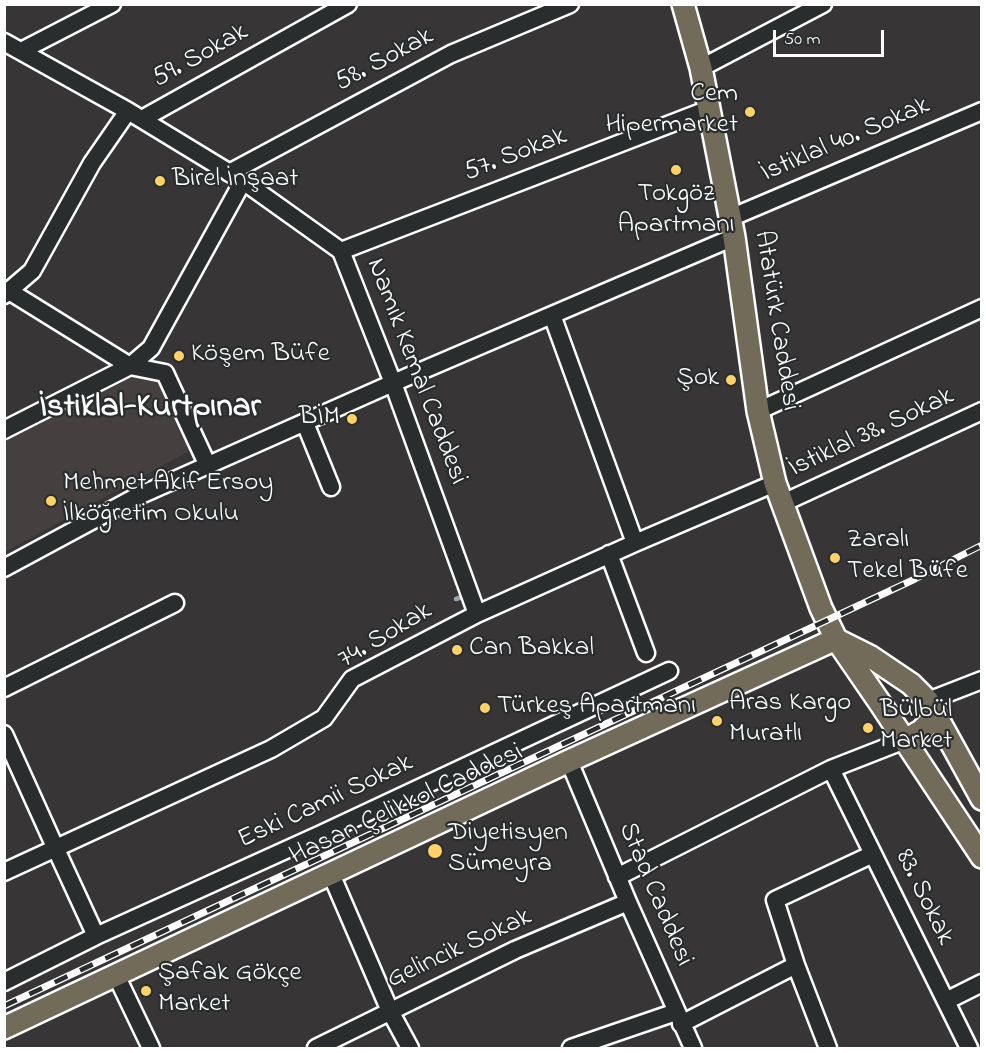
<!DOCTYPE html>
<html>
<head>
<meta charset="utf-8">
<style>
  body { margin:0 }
  #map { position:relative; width:986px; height:1053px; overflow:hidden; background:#373536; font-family:"Indie Flower",sans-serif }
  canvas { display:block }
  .frame { position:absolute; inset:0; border:6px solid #fff; pointer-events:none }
  .scale { position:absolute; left:773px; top:30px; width:111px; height:27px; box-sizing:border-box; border:3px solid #fff; border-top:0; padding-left:8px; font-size:18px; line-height:21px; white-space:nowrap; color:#fff; -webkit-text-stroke:4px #2a2d2e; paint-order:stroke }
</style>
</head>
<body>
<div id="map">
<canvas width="986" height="1053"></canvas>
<div class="frame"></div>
<div class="scale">50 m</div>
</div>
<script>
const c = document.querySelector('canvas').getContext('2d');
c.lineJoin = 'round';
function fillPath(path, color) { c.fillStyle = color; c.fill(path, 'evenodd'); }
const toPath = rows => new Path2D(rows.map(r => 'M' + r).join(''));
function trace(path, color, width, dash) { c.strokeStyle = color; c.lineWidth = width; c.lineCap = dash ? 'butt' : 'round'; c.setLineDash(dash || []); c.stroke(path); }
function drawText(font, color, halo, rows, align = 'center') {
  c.font = font + ' "Indie Flower",sans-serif'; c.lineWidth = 4.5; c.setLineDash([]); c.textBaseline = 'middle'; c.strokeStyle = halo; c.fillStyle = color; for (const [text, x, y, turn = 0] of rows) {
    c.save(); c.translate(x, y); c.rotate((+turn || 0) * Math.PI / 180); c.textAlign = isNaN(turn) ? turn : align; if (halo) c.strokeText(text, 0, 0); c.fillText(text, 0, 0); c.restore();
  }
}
const built = toPath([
  [130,373,159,378,191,450,5,552,5,435]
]);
const stream = toPath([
  [456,599,468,595]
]);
const minor = toPath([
  [4,42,128,111,243,181,341,251,393,383,477,614],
  [21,51,112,4],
  [701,68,823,4],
  [142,119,348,4],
  [229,173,451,54,570,4],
  [730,218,982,111],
  [341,251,709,109],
  [9,291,130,366,165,373,208,466],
  [4,295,32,271,92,163,128,111],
  [552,315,635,543],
  [758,411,982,308],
  [305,423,331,487],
  [4,430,130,366,151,348,243,181],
  [783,503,982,411],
  [609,554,646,653],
  [4,568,134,498,393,383,734,237],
  [4,688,175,603],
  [928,701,982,680],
  [4,734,55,847,96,936],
  [569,761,628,902,693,1048],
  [831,769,969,1048],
  [4,872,271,749,324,718,352,679,477,614,635,543,775,483],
  [331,874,390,1011,410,1048],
  [617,877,831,769,905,740],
  [116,975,151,1048],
  [4,982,96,936,321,834,669,671],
  [946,1001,982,983],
  [681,1024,796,965],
  [316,1048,515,950,628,902],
  [571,1048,676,1012],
  [828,1048,796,965,775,900,873,854]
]);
const major = toPath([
  [683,4,701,68,709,109,734,237,758,411,775,483,821,608,836,639,880,703,982,857],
  [839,641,871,657,911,684,928,701,982,799],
  [905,740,921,731,936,716],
  [4,1028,569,761,836,639]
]);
const rail = toPath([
  [4,1006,915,579,982,545]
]);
const markers = [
  [750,112,6,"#ffd166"],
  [676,170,6,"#ffd166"],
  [160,181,6,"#ffd166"],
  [179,356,6,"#ffd166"],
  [731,380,6,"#ffd166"],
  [352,419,6,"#ffd166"],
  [51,501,6,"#ffd166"],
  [835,558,6,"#ffd166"],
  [457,650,6,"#ffd166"],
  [485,708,6,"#ffd166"],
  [717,721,6,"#ffd166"],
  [868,728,6,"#ffd166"],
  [435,851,8,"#ffd166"],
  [146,991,6,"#ffd166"]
];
const streetNames = [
  ["59. Sokak",201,57,-29],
  ["58. Sokak",385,61,-28],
  ["İstiklal 40. Sokak",846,141,-23],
  ["57. Sokak",516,156,-21],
  ["Atatürk Caddesi",775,321,81],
  ["Namık Kemal Caddesi",415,372,69],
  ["İstiklal 38. Sokak",872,434,-25],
  ["74. Sokak",386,637,-31],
  ["Eski Camii Sokak",326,803,-25],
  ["Hasan Çelikkol Caddesi",407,806,-25],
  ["Stad Caddesi",654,895,67],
  ["83. Sokak",923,898,64],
  ["Gelincik Sokak",460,950,-25]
];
const poiNames = [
  ["Cem",738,96,"right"],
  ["Hipermarket",738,127,"right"],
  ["Birel İnşaat",172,181],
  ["Tokgöz",676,196,"center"],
  ["Apartmanı",676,227,"center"],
  ["Köşem Büfe",191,356],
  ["Şok",719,380,"right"],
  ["BİM",340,419,"right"],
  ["Mehmet Akif Ersoy",63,485],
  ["İlköğretim Okulu",63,516],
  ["Zaralı",847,542],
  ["Tekel Büfe",847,573],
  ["Can Bakkal",469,650],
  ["Aras Kargo",729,705],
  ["Muratlı",729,736],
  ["Türkeş Apartmanı",497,708],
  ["Bülbül",880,712],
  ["Market",880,743],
  ["Diyetisyen",448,835],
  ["Sümeyra",448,866],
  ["Şafak Gökçe",158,975],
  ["Market",158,1006]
];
const districtNames = [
  ["İstiklal-Kurtpınar",150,410]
];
fillPath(built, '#463f40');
trace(stream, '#97a6ad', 4.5);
trace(minor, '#fff', 21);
trace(major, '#fff', 26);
trace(minor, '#2a2d2e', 16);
trace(major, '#726b5a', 21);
trace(rail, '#fff', 7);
trace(rail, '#2a2d2e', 4.5, [14]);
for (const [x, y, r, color] of markers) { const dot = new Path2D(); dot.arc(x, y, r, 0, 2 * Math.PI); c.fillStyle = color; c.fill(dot); trace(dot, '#2a2d2e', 2); }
drawText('27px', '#fff', '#2a2d2e', streetNames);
drawText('27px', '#fff', '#2a2d2e', poiNames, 'left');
drawText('bold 33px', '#fff', '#2a2d2e', districtNames);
</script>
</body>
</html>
